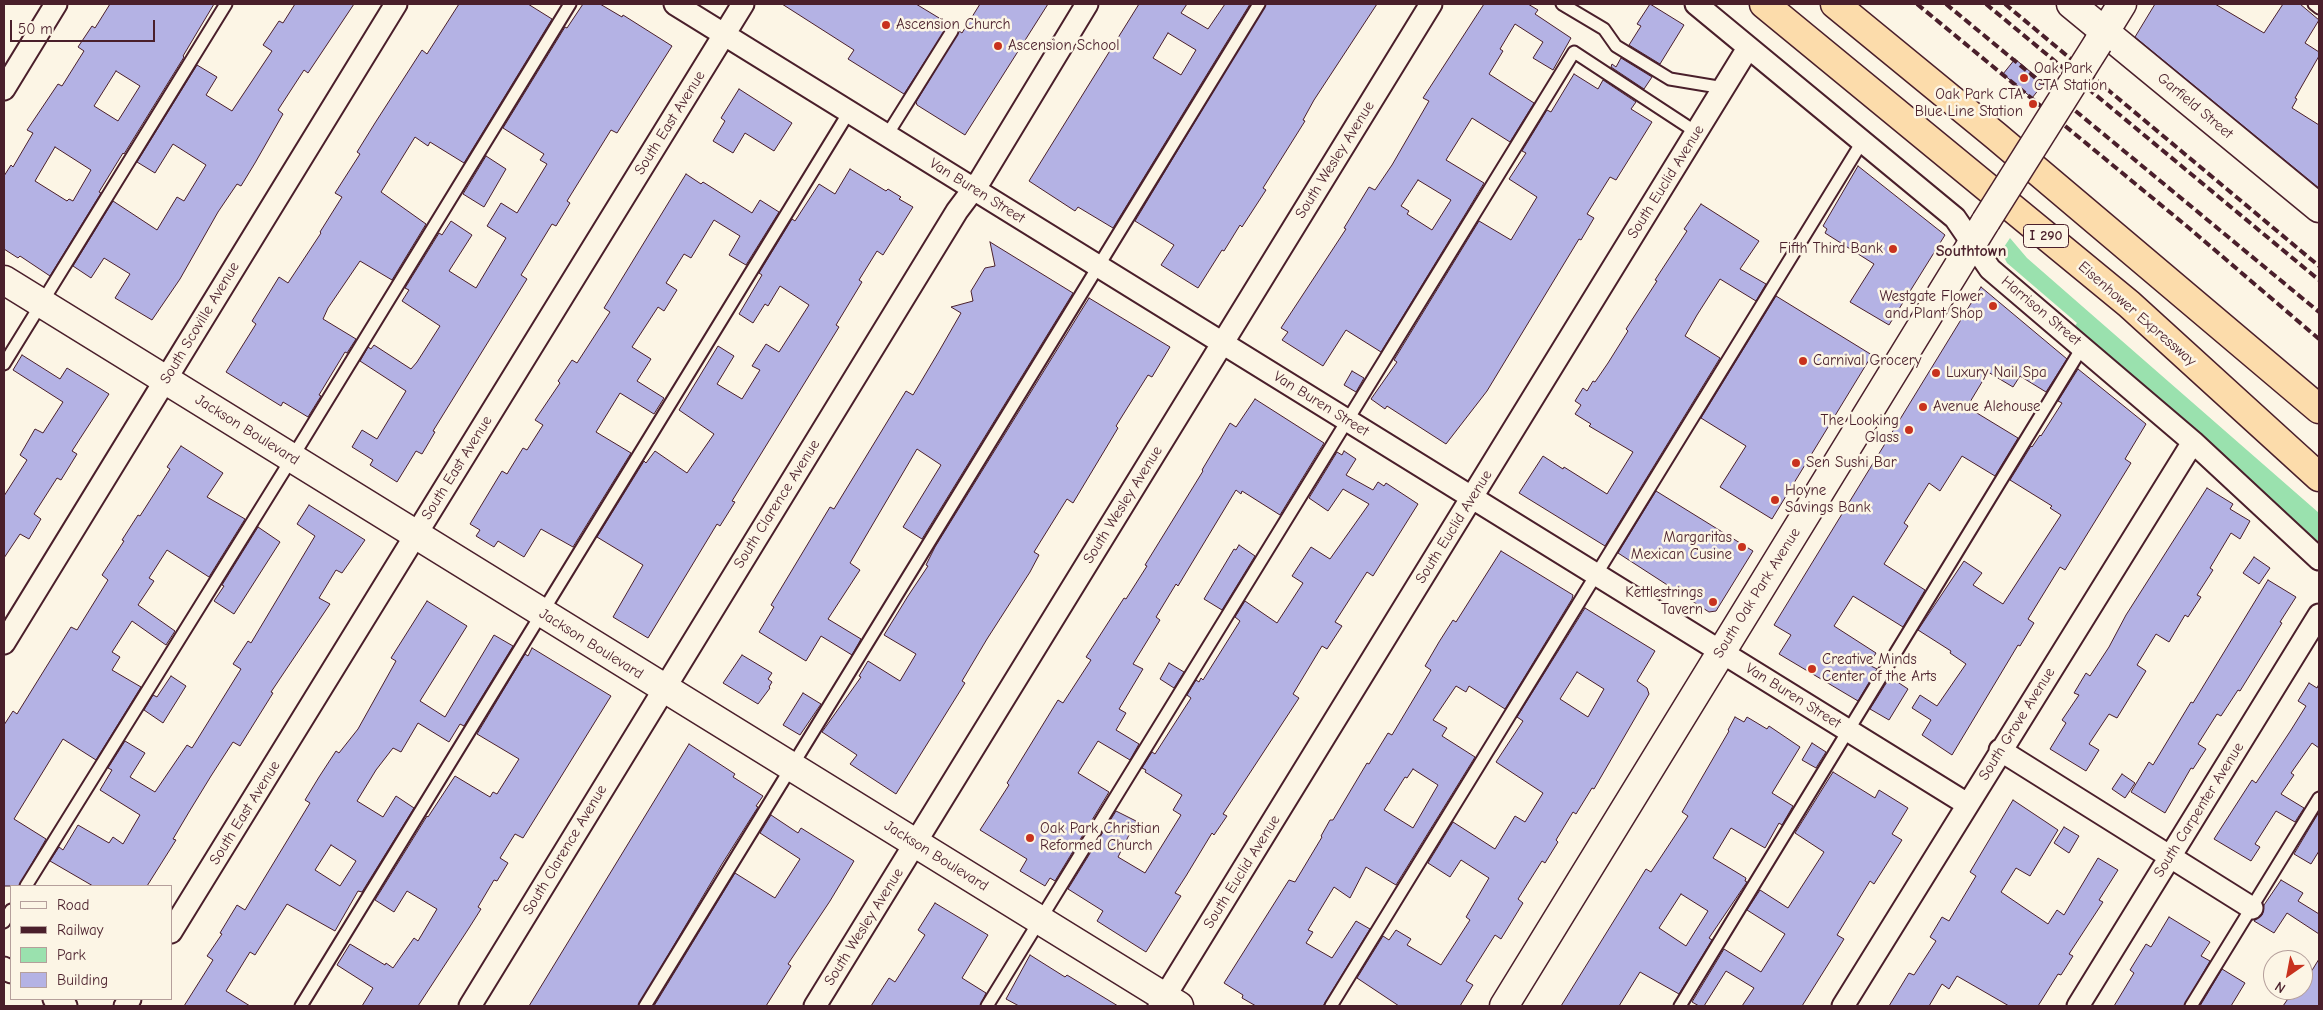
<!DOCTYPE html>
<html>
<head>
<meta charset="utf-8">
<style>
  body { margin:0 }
  #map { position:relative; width:2323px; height:1010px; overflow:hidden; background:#fcf5e5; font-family:"Comic Neue",sans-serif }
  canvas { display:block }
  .frame { position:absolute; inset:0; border:5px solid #4a1f2b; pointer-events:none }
  .legend { position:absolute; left:10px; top:885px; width:162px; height:115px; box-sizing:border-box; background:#fcf5e5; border:1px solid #b59f9b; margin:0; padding:6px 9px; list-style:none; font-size:15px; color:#4a1f2b }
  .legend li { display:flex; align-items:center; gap:10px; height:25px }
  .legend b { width:25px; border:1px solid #b59f9b }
  .north { position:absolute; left:2263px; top:950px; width:50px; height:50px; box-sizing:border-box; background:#fcf5e5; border:1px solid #b59f9b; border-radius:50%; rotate:213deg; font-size:14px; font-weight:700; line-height:20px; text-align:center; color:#4a1f2b }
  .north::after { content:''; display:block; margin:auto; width:18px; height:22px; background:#c8321e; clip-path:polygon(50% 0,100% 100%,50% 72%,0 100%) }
  .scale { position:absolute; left:10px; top:20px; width:145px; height:22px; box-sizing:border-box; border:2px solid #4a1f2b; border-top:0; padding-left:6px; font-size:15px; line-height:18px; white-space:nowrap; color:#4a1f2b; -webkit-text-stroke:4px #fcf5e5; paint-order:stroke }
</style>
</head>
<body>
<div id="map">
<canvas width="2323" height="1010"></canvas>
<div class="frame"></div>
<ul class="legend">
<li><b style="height:6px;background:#fcf5e5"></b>Road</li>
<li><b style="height:6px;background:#4a1f2b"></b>Railway</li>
<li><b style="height:14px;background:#9ae1ae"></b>Park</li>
<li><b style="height:14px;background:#b4b2e4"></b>Building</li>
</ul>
<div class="north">N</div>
<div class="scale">50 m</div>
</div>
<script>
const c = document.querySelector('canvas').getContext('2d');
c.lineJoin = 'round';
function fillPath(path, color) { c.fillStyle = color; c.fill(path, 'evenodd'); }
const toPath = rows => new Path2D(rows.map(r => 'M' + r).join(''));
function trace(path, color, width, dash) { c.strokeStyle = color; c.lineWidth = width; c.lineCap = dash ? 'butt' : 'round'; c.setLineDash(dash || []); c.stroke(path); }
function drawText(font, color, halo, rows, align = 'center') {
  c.font = font + ' "Comic Neue",sans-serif'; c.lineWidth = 5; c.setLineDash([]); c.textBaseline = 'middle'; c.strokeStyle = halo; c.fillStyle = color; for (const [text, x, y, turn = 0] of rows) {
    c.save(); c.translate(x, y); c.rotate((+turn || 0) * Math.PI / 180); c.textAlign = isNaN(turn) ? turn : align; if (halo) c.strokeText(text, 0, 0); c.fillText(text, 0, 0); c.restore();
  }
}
const green = toPath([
  [2010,238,2027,258,2319,513,2319,547,2237,467,2075,326,2077,323,2007,263,2003,255,2004,247]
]);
const building = toPath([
  [110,4,214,4,183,56,184,57,124,154,123,153,99,192,101,193,50,276,20,256,18,258,4,249,4,176,11,165,13,167,33,133,27,130,58,84,62,86,84,51,78,47,92,26,95,28,110,4],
  [116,71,140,86,118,121,94,106,116,71],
  [55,147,91,170,73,201,69,199,67,201,35,181,55,147],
  [295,4,354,4,308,73,304,70,278,110,283,114,255,163,241,186,237,184,218,212,180,279,152,320,115,298,130,274,104,258,91,278,73,266,113,201,157,230,177,197,184,201,206,165,173,144,155,173,137,162,197,65,217,77,206,95,232,111,272,51,263,45,279,21,283,23,295,4],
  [459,4,528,4,552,19,464,163,430,142,428,146,415,137,381,192,426,224,392,280,360,261,328,308,323,319,356,339,347,353,345,352,319,395,321,396,308,417,283,402,281,406,226,372,256,324,252,321,279,277,288,283,321,233,320,232,342,197,335,193,360,154,357,152,375,123,422,50,427,54,459,4],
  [583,4,600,4,622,17,623,15,672,46,617,133,611,130,567,201,570,203,556,226,552,224,521,275,527,279,433,431,435,432,422,454,416,451,397,482,370,465,373,460,352,447,362,430,377,439,406,391,360,361,368,347,371,349,374,345,411,369,417,362,440,326,402,301,409,290,405,288,439,233,442,235,451,221,472,235,449,271,476,288,506,238,487,226,501,203,517,213,547,164,540,160,544,154,503,128,565,27,567,28,583,4],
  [782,4,916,4,949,24,904,94,848,59,854,50,782,4],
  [980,4,1048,4,965,135,917,105,916,102,959,31,962,33,980,4],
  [1139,4,1187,4,1181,13,1208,29,1225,4,1250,4,1113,228,1078,207,1075,211,1029,181,1139,4],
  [1168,33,1196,50,1181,75,1153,58,1168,33],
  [1266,4,1377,4,1314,100,1303,120,1305,121,1263,188,1266,190,1242,227,1240,225,1224,251,1222,250,1198,288,1161,265,1174,245,1135,221,1266,4],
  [1484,4,1528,4,1538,10,1535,14,1571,38,1553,70,1533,58,1543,42,1515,24,1500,49,1503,51,1489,74,1534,103,1510,142,1472,118,1446,160,1484,183,1466,213,1381,352,1346,330,1323,366,1282,340,1288,332,1281,328,1346,229,1344,228,1369,187,1375,190,1392,165,1429,101,1423,98,1484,4],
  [1418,180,1451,200,1432,230,1407,214,1409,211,1401,206,1418,180],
  [1650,4,1684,25,1660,64,1629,45,1641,26,1637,24,1650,4],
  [2155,4,2215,4,2264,33,2283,4,2300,4,2319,20,2305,43,2319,52,2319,56,2295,98,2297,99,2292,108,2319,125,2319,188,2135,37,2155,4],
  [1621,58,1652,77,1644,89,1611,67,1612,64,1616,67,1621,58],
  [2015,59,2044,83,2032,98,2003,74,2015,59],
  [1574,74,1598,89,1603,80,1636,102,1631,109,1652,122,1616,180,1610,177,1587,214,1594,218,1581,240,1579,239,1487,391,1446,444,1387,406,1385,409,1371,399,1397,362,1394,360,1479,221,1511,240,1537,197,1509,179,1526,153,1522,151,1547,110,1551,112,1574,74],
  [739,89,792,123,774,151,745,133,733,153,713,141,725,121,721,118,739,89],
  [486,156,506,169,484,207,463,194,486,156],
  [1858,166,1945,235,1889,325,1850,302,1874,264,1825,233,1827,229,1823,226,1858,166],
  [850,169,886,191,888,189,901,197,899,199,913,207,883,255,877,251,859,280,862,282,836,325,839,327,732,501,735,502,720,526,717,524,648,638,613,617,643,565,597,537,644,461,646,463,655,451,687,473,714,434,679,410,718,346,734,356,717,384,742,399,760,370,752,366,766,344,779,352,809,305,780,286,768,306,765,304,753,323,739,314,762,275,759,273,792,219,795,221,819,184,835,194,850,169],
  [686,174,701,184,703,182,752,213,760,200,779,212,746,265,729,255,740,236,714,220,691,258,684,254,666,283,677,290,664,311,658,307,632,347,651,359,637,381,664,398,654,414,620,393,596,432,631,453,573,547,541,529,524,557,498,541,494,547,476,536,480,530,470,524,502,471,507,474,523,448,527,450,543,425,535,420,560,383,558,381,572,360,577,363,610,312,604,308,686,174],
  [1701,204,1759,241,1740,269,1766,284,1756,301,1720,279,1697,315,1685,336,1720,358,1605,546,1519,493,1543,456,1563,469,1564,467,1607,494,1633,452,1589,426,1591,424,1575,414,1581,405,1575,401,1583,388,1587,391,1593,381,1595,382,1608,363,1628,331,1626,329,1657,281,1655,280,1687,231,1684,229,1701,204],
  [990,242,1073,293,922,539,903,527,941,465,917,449,850,563,860,570,828,619,861,639,852,655,821,636,806,661,759,632,774,607,771,605,830,507,834,509,906,391,913,395,938,353,961,313,951,307,973,301,971,291,985,268,995,266,990,242],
  [1981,287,2067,359,2046,392,2020,376,2013,387,1988,372,1967,407,2018,438,1995,476,1962,456,1940,491,1929,483,1904,523,1908,526,1884,564,1925,590,1903,627,1853,596,1834,626,1876,653,1869,665,1877,669,1858,701,1779,654,1791,635,1774,625,1981,287],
  [1776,296,1872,355,1772,519,1720,487,1746,446,1701,418,1776,296],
  [1089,298,1170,347,1152,377,1148,375,1131,402,1116,426,1118,428,1073,503,1067,499,1034,552,1039,555,1030,572,987,639,962,681,965,683,896,794,850,764,857,755,822,732,861,677,859,676,868,661,900,681,916,654,884,635,908,596,928,566,926,565,935,547,1089,298],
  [22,355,60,379,67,368,109,394,72,451,77,454,61,480,57,478,34,514,41,519,29,539,20,534,4,558,4,496,27,460,20,455,35,429,43,433,63,402,13,370,22,355],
  [2078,369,2146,424,2125,459,2131,463,2065,570,2060,567,2028,619,2034,623,2020,646,2018,645,1952,755,1922,735,1931,720,1912,708,1920,695,1937,706,1966,664,1950,653,1951,651,1918,630,1964,561,1982,573,1973,585,2003,604,2061,515,2050,508,2052,506,2010,480,2031,446,2032,447,2040,435,2041,436,2062,403,2058,401,2078,369],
  [1352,371,1364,378,1356,392,1344,385,1352,371],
  [1255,399,1324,443,1280,515,1242,491,1241,494,1236,490,1178,586,1176,584,1156,617,1160,620,1133,664,1143,669,1119,709,1126,713,1116,730,1139,744,1130,760,1098,741,1078,773,1109,792,1055,881,1050,878,1045,886,1020,871,1027,859,980,830,1009,785,1007,783,1058,700,1063,703,1091,660,1086,657,1124,598,1126,599,1147,566,1145,565,1203,471,1202,470,1230,423,1236,427,1255,399],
  [181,446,223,473,207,497,245,519,209,577,167,550,149,578,154,581,138,605,175,631,166,645,132,621,112,652,120,657,112,670,141,687,96,760,63,739,14,819,46,839,19,886,4,886,4,725,13,711,17,714,71,627,77,630,108,580,102,575,124,541,122,540,138,515,140,516,170,469,167,467,181,446],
  [1344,451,1356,459,1346,475,1373,490,1378,482,1384,486,1386,483,1418,504,1373,576,1367,572,1335,622,1342,626,1327,649,1322,646,1293,694,1299,698,1223,814,1227,816,1214,835,1212,833,1186,876,1175,893,1181,896,1146,952,1097,921,1103,911,1068,889,1116,811,1136,821,1118,857,1145,873,1181,815,1173,810,1182,795,1145,772,1146,770,1142,768,1152,752,1155,754,1191,698,1187,695,1196,680,1199,682,1201,678,1203,680,1240,621,1235,617,1245,601,1277,623,1303,583,1292,576,1311,547,1330,559,1369,504,1343,489,1328,511,1309,498,1337,452,1342,455,1344,451],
  [2207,488,2233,504,2230,509,2250,521,2240,539,2231,533,2210,568,2213,570,2197,595,2201,597,2188,617,2185,615,2169,642,2156,634,2137,665,2146,671,2133,692,2117,718,2109,714,2089,744,2099,750,2086,771,2050,749,2066,723,2062,720,2079,695,2074,693,2086,673,2090,676,2109,647,2126,615,2207,488],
  [1656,491,1753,551,1716,611,1709,612,1618,553,1656,491],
  [309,505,365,540,342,573,336,570,319,598,330,604,271,692,273,693,240,746,233,742,211,776,189,812,173,839,176,840,147,886,93,886,50,861,59,847,63,850,78,825,109,843,113,837,123,844,140,815,100,790,112,770,108,768,125,741,145,753,130,777,155,792,187,745,192,748,241,669,233,664,248,641,251,643,315,536,297,524,309,505],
  [258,527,280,542,234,614,214,601,224,586,222,585,258,527],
  [1239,545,1255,556,1222,610,1204,599,1234,549,1236,550,1239,545],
  [1501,551,1573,595,1572,599,1505,709,1469,686,1466,692,1456,686,1433,720,1447,728,1442,736,1475,757,1396,885,1366,867,1350,898,1334,887,1308,930,1313,932,1306,943,1332,958,1356,921,1370,929,1323,1006,1256,1006,1242,998,1243,995,1224,983,1289,880,1295,882,1322,837,1321,836,1330,820,1333,820,1367,763,1369,764,1388,733,1392,735,1431,670,1425,666,1439,642,1453,620,1456,622,1501,551],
  [1413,769,1438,785,1413,828,1384,810,1405,777,1407,778,1413,769],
  [2254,557,2270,568,2259,584,2243,573,2254,557],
  [2268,580,2296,597,2280,622,2282,623,2240,691,2238,690,2221,716,2217,714,2198,744,2206,749,2193,769,2191,768,2165,813,2131,792,2149,762,2153,765,2191,702,2193,703,2268,580],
  [427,601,467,626,420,701,445,717,494,635,513,646,464,726,460,724,449,742,418,723,401,752,393,748,376,770,357,801,383,817,396,796,414,808,362,892,358,891,335,931,287,904,255,955,250,952,226,991,250,1006,184,1006,213,960,207,956,222,934,220,933,237,905,245,910,310,803,305,800,319,777,336,751,339,753,358,729,396,661,391,658,427,601],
  [331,845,356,861,340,886,315,870,331,845],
  [1585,608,1655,651,1637,681,1647,688,1649,694,1594,789,1592,788,1576,814,1573,812,1556,840,1558,842,1545,863,1542,861,1518,899,1523,903,1501,939,1495,935,1466,981,1473,985,1460,1006,1399,1006,1357,978,1383,936,1389,940,1396,930,1411,939,1407,945,1441,965,1470,920,1466,917,1489,878,1461,860,1450,877,1428,863,1453,822,1495,849,1515,816,1525,822,1543,793,1496,762,1523,721,1517,717,1585,608],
  [1577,672,1604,689,1588,717,1560,699,1577,672],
  [532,648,611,696,523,838,515,834,500,858,508,863,497,881,494,880,478,907,481,909,469,928,418,1006,362,1006,373,988,337,965,350,944,385,965,386,963,393,968,414,938,418,941,437,909,407,891,394,912,375,900,427,816,428,817,455,776,490,797,493,792,497,794,519,759,477,734,525,654,528,656,532,648],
  [742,655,772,673,768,679,772,682,769,687,770,688,758,704,723,683,742,655],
  [1169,663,1184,672,1174,688,1160,679,1169,663],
  [171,676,186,686,163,723,144,710,153,695,157,697,171,676],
  [1890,677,1908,689,1889,720,1870,709,1890,677],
  [2309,683,2317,688,2319,684,2319,748,2312,743,2291,773,2294,775,2281,794,2304,808,2295,822,2276,811,2255,844,2260,847,2251,861,2214,839,2252,780,2256,783,2291,730,2306,706,2298,701,2309,683],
  [803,693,821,704,800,735,783,725,803,693],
  [1735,717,1744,722,1747,717,1767,729,1769,726,1800,747,1772,793,1793,806,1782,825,1779,823,1765,848,1731,828,1713,858,1746,878,1745,881,1747,882,1709,938,1712,940,1679,994,1640,972,1619,1006,1561,1006,1646,869,1651,872,1688,816,1682,812,1729,731,1728,730,1735,717],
  [1681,894,1708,911,1686,946,1659,928,1681,894],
  [1812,743,1826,752,1816,768,1802,760,1812,743],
  [689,744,735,774,733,777,763,796,756,806,758,807,722,864,638,1006,529,1006,689,744],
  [1833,772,1875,798,1879,790,1908,808,1892,834,1902,840,1874,884,1870,881,1837,935,1844,939,1802,1006,1742,1006,1754,988,1726,971,1704,1006,1699,1006,1692,1002,1724,949,1761,972,1785,934,1747,910,1760,890,1788,908,1824,852,1795,833,1833,772],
  [2122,774,2135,783,2125,798,2112,789,2122,774],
  [2013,800,2058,830,2030,876,2016,868,2001,892,2048,924,2057,910,2064,915,2098,858,2118,870,2099,900,2103,902,2069,954,2073,956,2061,975,2058,974,2038,1006,2009,1006,1957,976,1949,989,1942,984,1929,1006,1889,1006,1909,973,1914,975,1936,941,1930,937,1942,917,1949,921,1976,876,1970,872,2013,800],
  [2319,812,2319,851,2311,864,2294,854,2319,812],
  [771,815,798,833,801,828,854,861,830,901,788,964,791,966,766,1006,654,1006,735,873,775,898,800,859,760,833,771,815],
  [2064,827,2079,836,2069,853,2054,843,2064,827],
  [2281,880,2303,893,2298,901,2319,914,2319,934,2287,913,2274,933,2254,921,2262,915,2264,905,2281,880],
  [935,903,988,935,962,978,986,993,980,1006,871,1006,889,978,895,982,925,935,918,930,935,903],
  [2169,917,2210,942,2201,956,2210,961,2184,1006,2114,1006,2134,973,2130,970,2146,944,2151,947,2169,917],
  [1030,955,1065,977,1067,975,1118,1006,1019,1006,1006,999,1030,955],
  [2319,959,2319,1006,2283,1006,2294,990,2303,990,2303,985,2319,959],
  [2222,969,2245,983,2231,1006,2200,1006,2222,969]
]);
const lane = toPath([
  [1562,4,1604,29,1616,46,1670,79,1724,88],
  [2314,4,2319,8],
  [887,135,952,31],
  [4,364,226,4],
  [26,886,292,458,570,4],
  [4,922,11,910],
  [301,1006,849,112],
  [645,1006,1259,4],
  [987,1006,1574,52,1696,132],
  [1331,1006,1862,142],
  [1680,1006,2083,346],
  [2191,1006,2319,798]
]);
const street = toPath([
  [675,4,1967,804],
  [1696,4,1955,218,1990,269,2193,442,2319,559],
  [4,89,56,4],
  [4,643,396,4],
  [2000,750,2252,908],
  [171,932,743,4],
  [4,968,11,972],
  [54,999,66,1006],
  [125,1006,130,999],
  [470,1006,957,211,981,179,1087,4],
  [815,1006,1431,4],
  [1159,1006,1748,48],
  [1843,1006,2193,442],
  [2078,1006,2319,615]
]);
const secondary = toPath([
  [2071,4,2319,208],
  [2098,43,2122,4],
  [4,280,1179,1006],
  [1504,1006,1986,221]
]);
const highway = toPath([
  [1764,4,2129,304,2319,477],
  [1835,4,1996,136,2319,409]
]);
const rail = toPath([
  [1917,4,2189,228,2319,339],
  [1946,4,2319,312],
  [1986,4,2319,280],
  [2005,4,2319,266]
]);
const secondaryBridge = toPath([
  [1986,221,2098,43]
]);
const markers = [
  [886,25,5,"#c8321e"],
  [998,46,5,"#c8321e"],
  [2024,78,5,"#c8321e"],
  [2033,104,5,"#c8321e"],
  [1893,249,5,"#c8321e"],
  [1993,306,5,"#c8321e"],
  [1803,361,5,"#c8321e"],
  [1936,373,5,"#c8321e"],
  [1923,407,5,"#c8321e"],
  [1909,430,5,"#c8321e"],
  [1796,463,5,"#c8321e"],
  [1775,500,5,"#c8321e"],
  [1742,547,5,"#c8321e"],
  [1713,602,5,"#c8321e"],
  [1812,669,5,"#c8321e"],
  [1030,838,5,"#c8321e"]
];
const shields = [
  [2046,236,45]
];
const shieldNames = [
  ["I 290",2046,236]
];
const poiNames = [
  ["Ascension Church",896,25],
  ["Ascension School",1008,46],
  ["Oak Park",2034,69],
  ["CTA Station",2034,86],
  ["Oak Park CTA",2023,95,"right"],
  ["Blue Line Station",2023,112,"right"],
  ["Fifth Third Bank",1883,249,"right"],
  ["Westgate Flower",1983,297,"right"],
  ["and Plant Shop",1983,314,"right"],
  ["Carnival Grocery",1813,361],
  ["Luxury Nail Spa",1946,373],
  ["Avenue Alehouse",1933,407],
  ["The Looking",1899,421,"right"],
  ["Glass",1899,438,"right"],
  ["Sen Sushi Bar",1806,463],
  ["Hoyne",1785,491],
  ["Savings Bank",1785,508],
  ["Margaritas",1732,538,"right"],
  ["Mexican Cusine",1732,555,"right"],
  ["Kettlestrings",1703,593,"right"],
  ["Tavern",1703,610,"right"],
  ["Creative Minds",1822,660],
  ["Center of the Arts",1822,677],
  ["Oak Park Christian",1040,829],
  ["Reformed Church",1040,846]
];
const streetNames = [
  ["Garfield Street",2195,106,40],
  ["South East Avenue",670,123,-58],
  ["South Wesley Avenue",1335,160,-58],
  ["South Euclid Avenue",1666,182,-58],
  ["Van Buren Street",977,191,32],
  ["Harrison Street",2041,311,40],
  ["Eisenhower Expressway",2137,314,41],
  ["South Scoville Avenue",200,323,-59],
  ["Van Buren Street",1321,404,32],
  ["Jackson Boulevard",247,430,32],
  ["South East Avenue",457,468,-58],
  ["South Clarence Avenue",777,504,-58],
  ["South Wesley Avenue",1123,505,-58],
  ["South Euclid Avenue",1454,527,-58],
  ["South Oak Park Avenue",1757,593,-58],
  ["Jackson Boulevard",591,644,32],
  ["Van Buren Street",1793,696,32],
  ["South Grove Avenue",2017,724,-58],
  ["South Carpenter Avenue",2199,810,-58],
  ["South East Avenue",245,813,-58],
  ["South Clarence Avenue",565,850,-59],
  ["Jackson Boulevard",936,856,32],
  ["South Euclid Avenue",1242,872,-58],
  ["South Wesley Avenue",864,927,-58]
];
const neighbourhoodNames = [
  ["Southtown",1971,251]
];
fillPath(green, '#9ae1ae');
fillPath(building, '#b4b2e4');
trace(building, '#4a1f2b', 1);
trace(lane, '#4a1f2b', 15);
trace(street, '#4a1f2b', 25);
trace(secondary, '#4a1f2b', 31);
trace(highway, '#4a1f2b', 31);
trace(lane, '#fcf5e5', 11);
trace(street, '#fcf5e5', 21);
trace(secondary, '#fcf5e5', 28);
trace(highway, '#fcdcab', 28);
trace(rail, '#4a1f2b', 4, [8, 4]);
trace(secondaryBridge, '#4a1f2b', 31, []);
trace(secondaryBridge, '#fcf5e5', 28);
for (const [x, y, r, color] of markers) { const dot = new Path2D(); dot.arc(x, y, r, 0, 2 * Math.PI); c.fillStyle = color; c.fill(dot); trace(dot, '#fcf5e5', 2); }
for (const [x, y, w] of shields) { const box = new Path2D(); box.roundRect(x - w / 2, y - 11.5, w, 23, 4); c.fillStyle = '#fcf5e5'; c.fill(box); trace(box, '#4a1f2b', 1); }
drawText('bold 14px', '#4a1f2b', null, shieldNames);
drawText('15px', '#4a1f2b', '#fcf5e5', poiNames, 'left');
drawText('15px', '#4a1f2b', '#fcf5e5', streetNames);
drawText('bold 16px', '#4a1f2b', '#fcf5e5', neighbourhoodNames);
</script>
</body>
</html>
